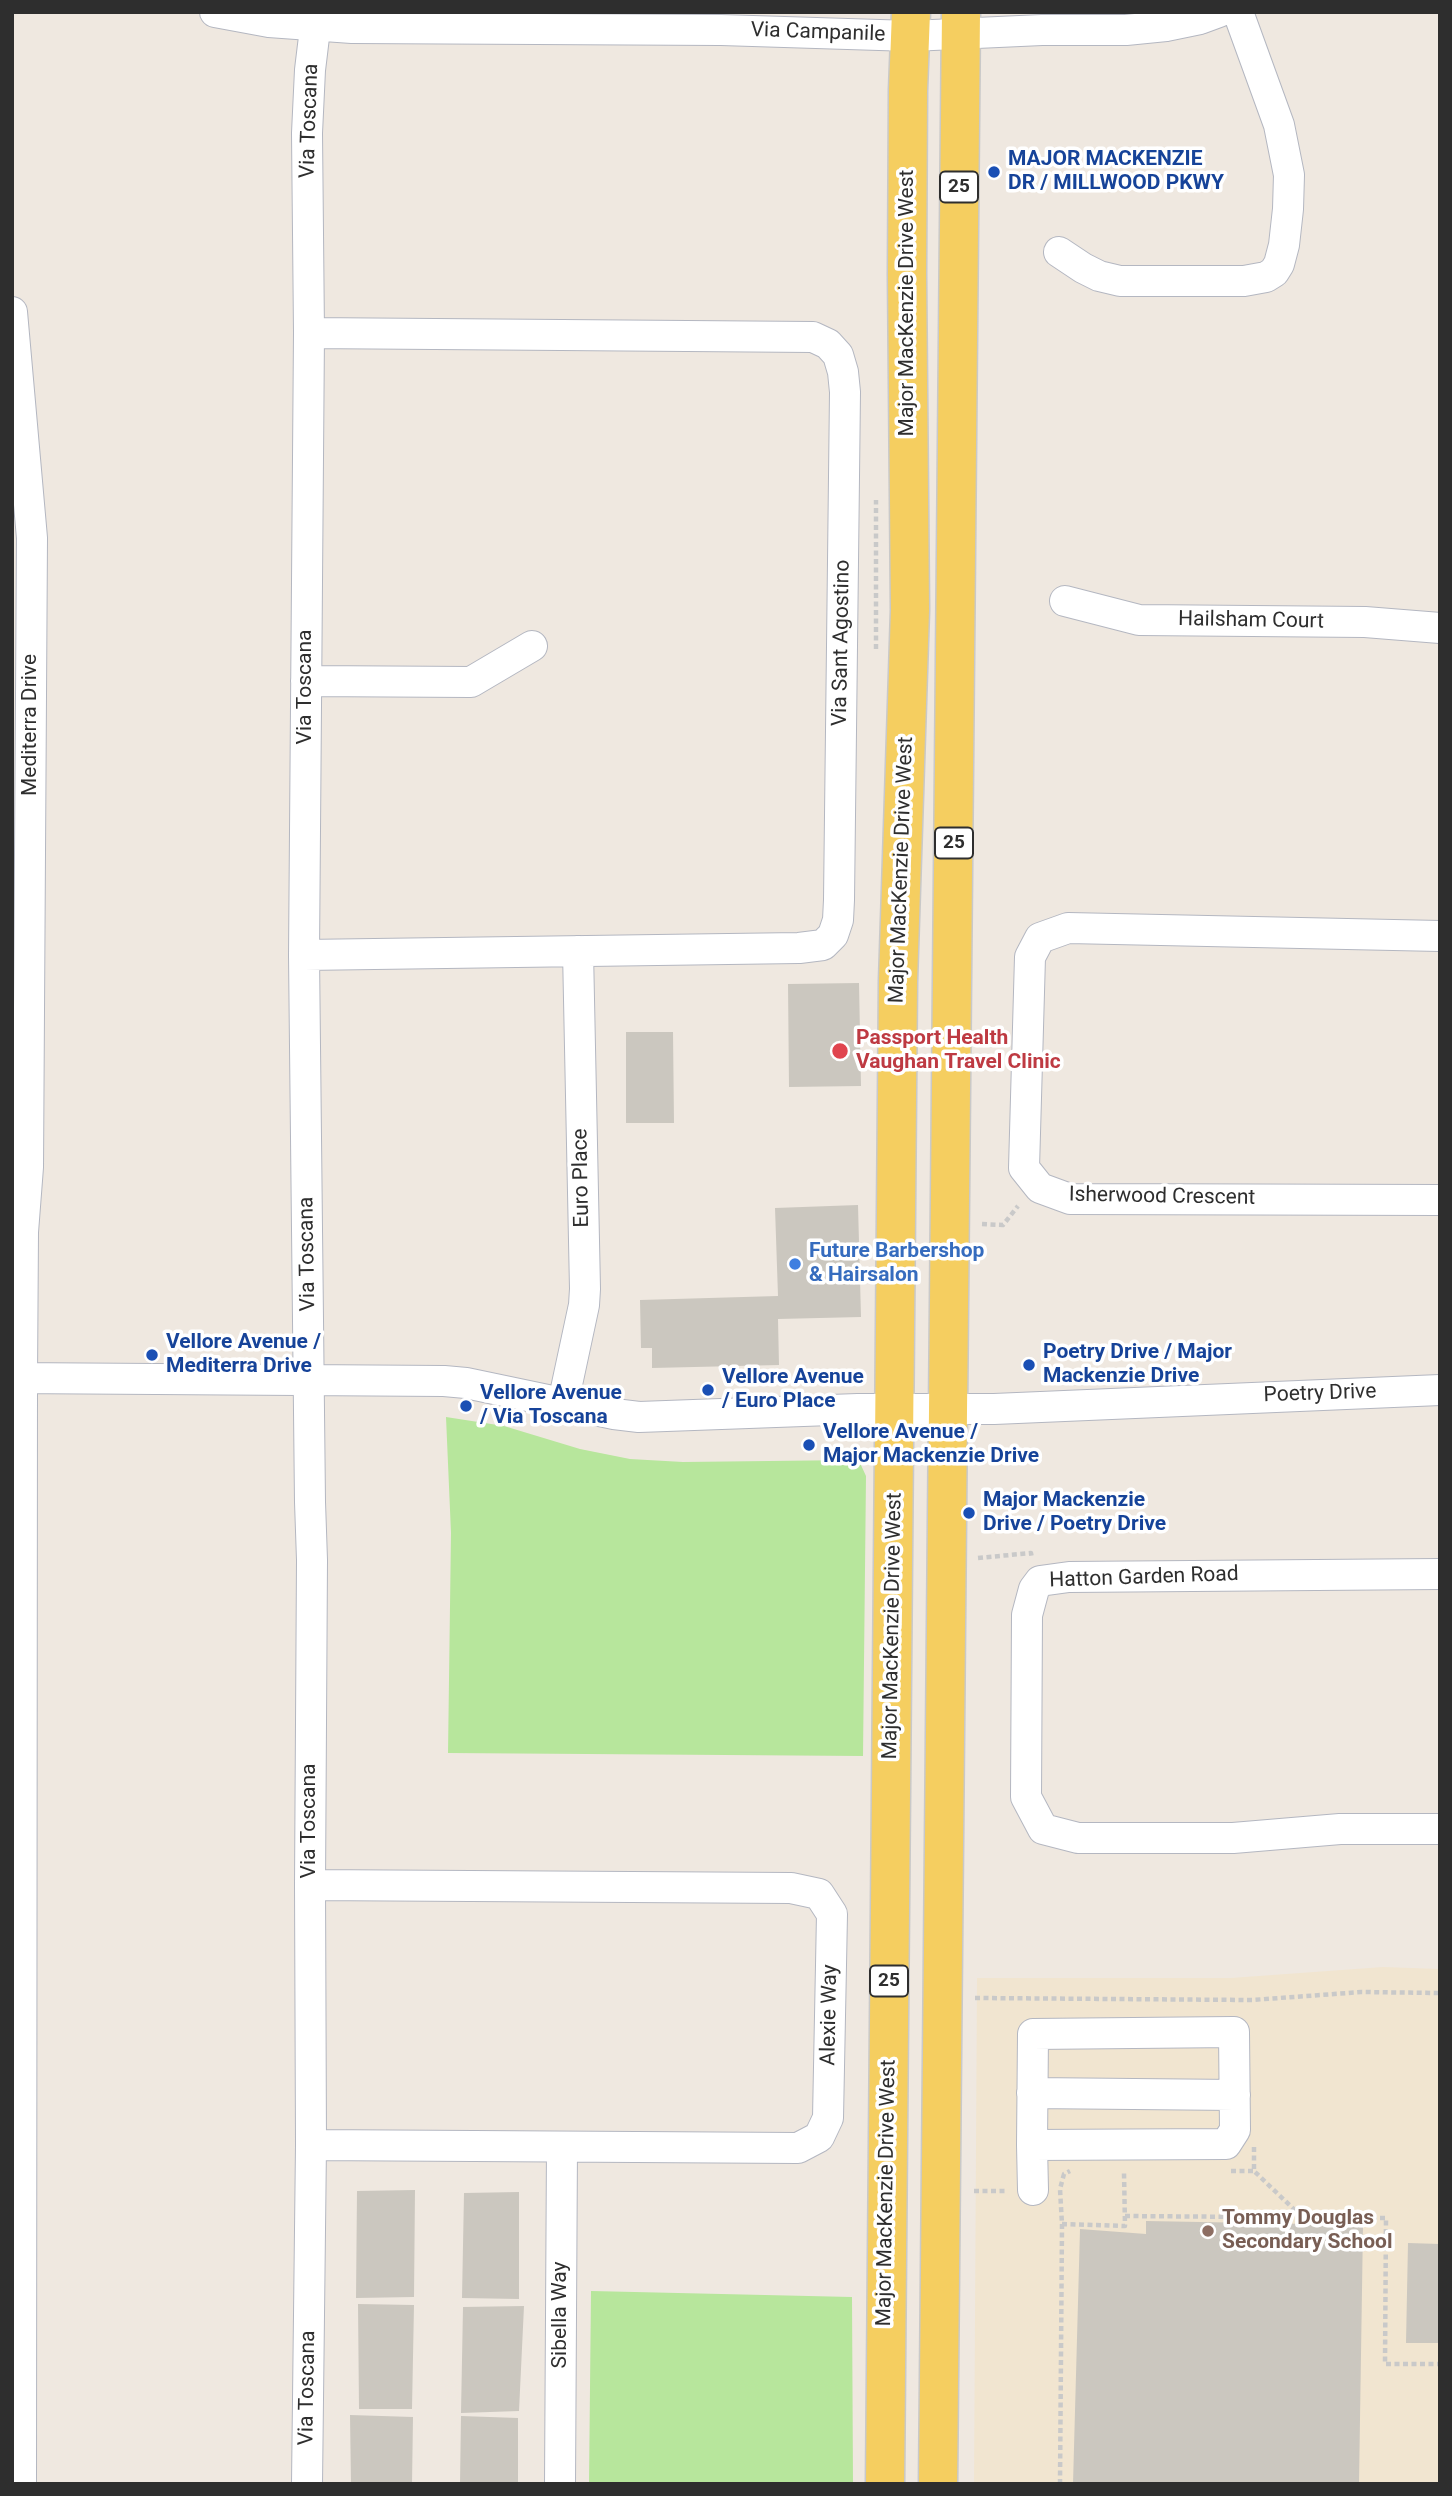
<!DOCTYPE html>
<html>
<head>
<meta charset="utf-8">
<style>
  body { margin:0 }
  #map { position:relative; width:1452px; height:2496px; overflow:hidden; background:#efe8e0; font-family:Roboto,sans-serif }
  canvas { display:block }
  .frame { position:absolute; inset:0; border:14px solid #2e2e2e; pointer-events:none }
</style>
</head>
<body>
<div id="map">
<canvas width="1452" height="2496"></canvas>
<div class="frame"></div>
</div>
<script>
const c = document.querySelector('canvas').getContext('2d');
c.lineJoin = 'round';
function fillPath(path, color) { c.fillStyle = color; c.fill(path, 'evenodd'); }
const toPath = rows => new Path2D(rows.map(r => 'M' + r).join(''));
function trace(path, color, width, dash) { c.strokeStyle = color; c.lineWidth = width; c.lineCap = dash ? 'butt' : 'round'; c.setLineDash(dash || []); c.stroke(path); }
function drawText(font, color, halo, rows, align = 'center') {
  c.font = font + ' Roboto,sans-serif'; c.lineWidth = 7; c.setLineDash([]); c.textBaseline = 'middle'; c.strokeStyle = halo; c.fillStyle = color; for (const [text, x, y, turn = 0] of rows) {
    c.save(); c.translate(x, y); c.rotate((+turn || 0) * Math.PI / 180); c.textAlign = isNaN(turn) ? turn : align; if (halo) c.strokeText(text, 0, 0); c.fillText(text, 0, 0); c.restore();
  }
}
const education = toPath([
  [1383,1967,1440,1969,1440,2484,974,2484,977,1978,1231,1978]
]);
const green = toPath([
  [446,1417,504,1426,580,1449,630,1459,683,1462,855,1460,860,1463,866,1476,863,1756,448,1753,451,1533],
  [591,2291,852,2297,853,2484,589,2484]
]);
const building = toPath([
  [859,983,861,1086,789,1087,788,984],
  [626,1032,673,1032,674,1123,626,1123],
  [858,1205,861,1317,778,1319,779,1365,652,1368,652,1348,641,1348,640,1300,778,1296,775,1208],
  [415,2190,414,2297,356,2298,357,2191],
  [519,2192,519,2299,462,2298,464,2193],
  [1146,2221,1363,2225,1359,2484,1073,2484,1080,2229,1146,2234],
  [1408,2243,1440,2244,1440,2343,1406,2343],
  [358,2304,414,2305,412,2409,359,2409],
  [524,2306,519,2411,461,2413,463,2307],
  [350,2415,413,2417,412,2484,351,2484],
  [461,2416,518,2418,518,2484,460,2484]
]);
const path = toPath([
  [876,649,876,500],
  [982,1224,1003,1225,1018,1206],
  [978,1558,1031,1553,1032,1559],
  [975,1998,1252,2000,1361,1992,1440,1993],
  [1254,2147,1254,2171,1301,2216],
  [1231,2171,1254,2171],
  [974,2191,1008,2191],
  [1125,2216,1386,2218,1385,2364,1440,2364],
  [1062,2224,1125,2226,1124,2172],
  [1060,2484,1062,2224,1060,2189,1064,2174,1070,2171]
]);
const minor = toPath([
  [215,12,269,22,352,28,721,30,911,36,1042,30,1126,30,1166,26,1200,19,1219,12],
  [1059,252,1083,268,1099,276,1120,281,1244,281,1266,277,1274,272,1279,264,1284,245,1288,209,1289,175,1279,125,1238,12],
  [12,312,32,538,28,1167,23,1232,22,1379,21,2484],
  [1065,601,1139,620,1365,622,1440,628],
  [306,681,471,682,532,646],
  [1440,936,1068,928,1040,938,1030,957,1024,1168,1040,1188,1070,1199,1440,1200],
  [304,955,799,948,823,945,833,935,838,920,839,900,845,392,843,372,838,355,828,344,813,337,309,333],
  [12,1378,444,1381,466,1383,614,1414,639,1417,858,1409,994,1409,1440,1390],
  [563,1403,584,1305,585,1289,578,951],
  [1440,1574,1069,1577,1040,1581,1034,1589,1027,1615,1026,1797,1043,1829,1078,1838,1233,1838,1340,1829,1440,1829],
  [310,1885,791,1888,819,1894,832,1914,828,2118,819,2137,798,2148,311,2145],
  [1032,2093,1235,2095],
  [1032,2145,1226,2144,1235,2130,1234,2032,1033,2034,1032,2145,1033,2190],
  [307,2484,311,2145,310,1885,312,1560,310,1502,304,955,309,333,307,133,310,70,317,12],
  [560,2484,562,2147]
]);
const major = toPath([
  [885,2484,898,981,910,610,907,274,908,90,911,12],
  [938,2484,961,12]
]);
const markers = [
  [994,172,7,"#1a4fb4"],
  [840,1051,9,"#e0444e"],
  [795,1264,7,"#3f7fe0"],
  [152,1355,7,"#1a4fb4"],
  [1029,1365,7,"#1a4fb4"],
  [708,1390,7,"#1a4fb4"],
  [466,1406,7,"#1a4fb4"],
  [809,1445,7,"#1a4fb4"],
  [969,1513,7,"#1a4fb4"],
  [1208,2231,7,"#8d6e63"]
];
const shields = [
  [959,187,38],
  [954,843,38],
  [889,1981,38]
];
const shieldNames = [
  ["25",959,187],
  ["25",954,843],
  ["25",889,1981]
];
const streetNames = [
  ["Via Campanile",818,33,2],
  ["Via Toscana",310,121,-88],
  ["Major MacKenzie Drive West",908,303,-90],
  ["Hailsham Court",1251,621,1],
  ["Via Sant Agostino",842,643,-89],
  ["Via Toscana",306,687,-90],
  ["Mediterra Drive",31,725,-90],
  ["Major MacKenzie Drive West",902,870,-88],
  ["Euro Place",582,1178,-91],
  ["Isherwood Crescent",1162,1197,1],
  ["Via Toscana",308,1254,-91],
  ["Poetry Drive",1320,1394,-2],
  ["Hatton Garden Road",1144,1578,-2],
  ["Major MacKenzie Drive West",893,1626,-89],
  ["Via Toscana",310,1821,-90],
  ["Alexie Way",830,2015,-89],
  ["Major MacKenzie Drive West",887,2193,-89],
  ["Sibella Way",561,2315,-90],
  ["Via Toscana",308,2388,-89]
];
const transitNames = [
  ["MAJOR MACKENZIE",1008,160],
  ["DR / MILLWOOD PKWY",1008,184],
  ["Vellore Avenue /",166,1343],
  ["Mediterra Drive",166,1367],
  ["Poetry Drive / Major",1043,1353],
  ["Mackenzie Drive",1043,1377],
  ["Vellore Avenue",722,1378],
  ["/ Euro Place",722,1402],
  ["Vellore Avenue",480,1394],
  ["/ Via Toscana",480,1418],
  ["Vellore Avenue /",823,1433],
  ["Major Mackenzie Drive",823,1457],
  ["Major Mackenzie",983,1501],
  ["Drive / Poetry Drive",983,1525]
];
const healthNames = [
  ["Passport Health",856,1039],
  ["Vaughan Travel Clinic",856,1063]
];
const shopNames = [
  ["Future Barbershop",809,1252],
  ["& Hairsalon",809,1276]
];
const educationNames = [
  ["Tommy Douglas",1222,2219],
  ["Secondary School",1222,2243]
];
fillPath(education, '#f1e5d0');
fillPath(green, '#b7e69c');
fillPath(building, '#cbc7bf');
trace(minor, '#b4b7c1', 32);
trace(major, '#c9c9c9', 41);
trace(path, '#c9c9c9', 4.5, [5, 3.5]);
trace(minor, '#fff', 30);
trace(major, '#f5ce60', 38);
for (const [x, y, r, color] of markers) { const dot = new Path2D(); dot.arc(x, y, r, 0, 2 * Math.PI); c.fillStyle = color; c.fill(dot); trace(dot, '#fff', 2.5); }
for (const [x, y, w] of shields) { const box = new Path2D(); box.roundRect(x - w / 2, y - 15.5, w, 31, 5); c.fillStyle = '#fff'; c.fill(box); trace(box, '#2e2e2e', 2); }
drawText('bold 19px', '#2e2e2e', null, shieldNames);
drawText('21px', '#2e2e2e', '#fff', streetNames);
drawText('bold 21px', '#164399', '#fff', transitNames, 'left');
drawText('bold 21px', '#be3a42', '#fff', healthNames, 'left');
drawText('bold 21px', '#366cbe', '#fff', shopNames, 'left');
drawText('bold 21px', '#785e54', '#fff', educationNames, 'left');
</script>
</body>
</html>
